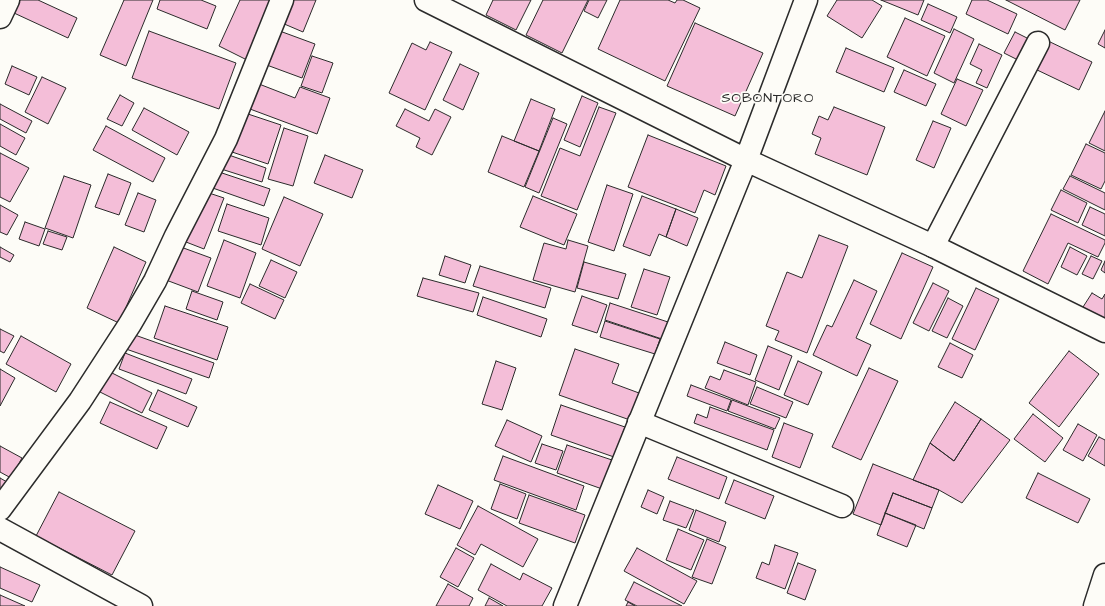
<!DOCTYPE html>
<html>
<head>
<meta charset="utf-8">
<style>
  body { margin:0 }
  canvas { display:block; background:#fdfcf7 }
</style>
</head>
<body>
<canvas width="1105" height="606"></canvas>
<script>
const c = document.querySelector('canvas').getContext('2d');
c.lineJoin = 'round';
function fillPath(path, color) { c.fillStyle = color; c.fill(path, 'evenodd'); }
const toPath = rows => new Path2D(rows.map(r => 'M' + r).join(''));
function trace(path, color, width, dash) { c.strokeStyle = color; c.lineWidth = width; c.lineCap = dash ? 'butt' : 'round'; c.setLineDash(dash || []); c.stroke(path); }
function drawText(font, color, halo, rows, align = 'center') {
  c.font = font + ' "Architects Daughter",sans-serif'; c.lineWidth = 3.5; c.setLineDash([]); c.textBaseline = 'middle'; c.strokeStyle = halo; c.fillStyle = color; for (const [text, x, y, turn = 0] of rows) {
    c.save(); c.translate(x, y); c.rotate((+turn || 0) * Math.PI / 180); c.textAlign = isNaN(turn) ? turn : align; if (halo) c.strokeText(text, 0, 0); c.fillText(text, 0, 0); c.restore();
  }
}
const building = toPath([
  [20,0,38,0,77,18,68,38,14,13,20,0],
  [124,0,153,0,126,66,100,55,124,0],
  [160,0,201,0,216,6,207,29,157,9,160,0],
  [240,0,277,0,249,61,219,46,240,0],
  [283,0,316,0,303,32,275,20,283,0],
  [493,0,531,0,516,30,486,15,493,0],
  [543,0,588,0,562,53,526,35,543,0],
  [589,0,607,0,598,18,584,11,589,0],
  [620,0,668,0,675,3,677,0,683,0,700,8,665,81,598,49,620,0],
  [837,0,872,0,882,6,862,38,827,16,837,0],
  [881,0,924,0,918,15,881,0],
  [972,0,987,0,1017,14,1008,34,966,14,972,0],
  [1006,0,1080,0,1065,30,1006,0],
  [928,4,957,17,950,33,921,20,928,4],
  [905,18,945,36,927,76,887,57,905,18],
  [695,23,763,53,735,116,667,86,695,23],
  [954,29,974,39,954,83,934,73,954,29],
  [277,30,315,44,302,78,264,64,277,30],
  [1105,30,1105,48,1098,44,1105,30],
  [149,31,236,63,219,109,132,78,149,31],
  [1015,32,1031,40,1020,61,1004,53,1015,32],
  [1046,40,1092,62,1079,90,1033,68,1046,40],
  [430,42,452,52,425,110,389,93,412,43,426,50,430,42],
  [979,44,1002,55,987,88,976,83,982,70,970,64,979,44],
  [846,48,894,68,884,92,836,72,846,48],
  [312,56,333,63,322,93,301,86,312,56],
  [460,64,479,73,463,110,443,100,460,64],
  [12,66,37,77,29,95,5,84,12,66],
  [904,70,936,84,926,106,894,92,904,70],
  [42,77,66,88,48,124,25,112,42,77],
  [957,79,983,90,966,126,941,114,957,79],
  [259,84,295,98,300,87,330,98,317,134,250,109,259,84],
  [120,95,134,103,122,126,107,119,120,95],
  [582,96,598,103,580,147,564,140,582,96],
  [531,99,555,109,539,151,514,141,531,99],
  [0,104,32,121,26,133,0,119,0,104],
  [599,107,616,113,577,210,541,196,560,148,580,156,599,107],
  [834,107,885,127,867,175,815,154,821,138,812,134,819,116,828,120,834,107],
  [144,108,189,132,177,155,132,130,144,108],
  [405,109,429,121,435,109,451,117,432,155,416,147,420,138,396,126,405,109],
  [1105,111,1105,151,1089,143,1105,111],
  [242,112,281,125,268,164,229,151,242,112],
  [553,118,567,124,539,193,525,187,553,118],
  [933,121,951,128,934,168,916,160,933,121],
  [0,124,25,138,16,155,0,146,0,124],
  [106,126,165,158,153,182,93,150,106,126],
  [284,128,308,136,293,186,268,179,284,128],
  [648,135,726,166,715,195,704,190,695,213,628,187,648,135],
  [502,136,539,151,524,187,488,172,502,136],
  [1086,144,1105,153,1105,181,1101,189,1071,175,1086,144],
  [0,153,29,168,10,202,0,197,0,153],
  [223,153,266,168,262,182,218,168,223,153],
  [325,155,363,170,352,198,314,183,325,155],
  [213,170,270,189,264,206,207,186,213,170],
  [108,174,131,183,119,215,95,207,108,174],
  [64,176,91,185,73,238,45,228,64,176],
  [1070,176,1105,193,1105,210,1063,189,1070,176],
  [607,185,633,194,614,251,588,242,607,185],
  [1061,190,1087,203,1078,223,1051,210,1061,190],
  [206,192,224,198,204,249,186,242,206,192],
  [138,193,156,200,144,232,125,225,138,193],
  [533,196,577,214,564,245,520,227,533,196],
  [642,196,676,209,666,237,659,234,650,256,623,246,642,196],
  [284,197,323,214,300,266,262,249,284,197],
  [227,204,269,218,261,245,218,231,227,204],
  [0,205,18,215,7,235,0,232,0,205],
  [1090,207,1105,214,1105,236,1082,225,1090,207],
  [676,209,698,218,687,246,666,237,676,209],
  [1051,214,1105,240,1105,243,1098,257,1068,243,1048,284,1023,271,1051,214],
  [25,222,45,229,39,246,19,239,25,222],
  [48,231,67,237,62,250,43,244,48,231],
  [819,235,848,246,807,353,775,340,779,331,766,326,787,272,802,278,819,235],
  [224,240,256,253,240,298,207,286,224,240],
  [568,240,588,246,575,292,533,280,544,243,566,249,568,240],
  [178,246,211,258,198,292,166,280,178,246],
  [0,247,14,255,10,262,0,257,0,247],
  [114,247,146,262,119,323,87,308,114,247],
  [1070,247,1087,256,1077,275,1061,267,1070,247],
  [902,253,933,267,901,339,870,324,902,253],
  [445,256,471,265,465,283,439,275,445,256],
  [1091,256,1102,261,1093,279,1082,274,1091,256],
  [271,260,297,272,285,298,259,286,271,260],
  [1105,261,1105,273,1101,270,1105,261],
  [584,262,626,274,618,299,577,288,584,262],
  [480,266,551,288,545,308,473,286,480,266],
  [644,269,670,277,657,315,631,307,644,269],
  [423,278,479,293,473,312,417,296,423,278],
  [854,280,877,291,856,338,871,345,857,376,813,355,827,325,832,327,854,280],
  [933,283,949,291,929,331,913,323,933,283],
  [250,284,284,300,275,319,241,303,250,284],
  [976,288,999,299,975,350,952,339,976,288],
  [192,291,223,302,217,320,186,309,192,291],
  [1092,293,1102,299,1105,294,1105,320,1083,307,1092,293],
  [582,296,607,305,597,333,572,325,582,296],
  [483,297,547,319,541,337,477,315,483,297],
  [948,298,963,306,947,338,932,331,948,298],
  [610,303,668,322,662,339,605,320,610,303],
  [165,306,228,327,217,360,154,338,165,306],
  [605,321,660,339,655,354,600,337,605,321],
  [0,329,14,336,4,353,0,351,0,329],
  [132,334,214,363,209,378,126,349,132,334],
  [21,336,71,364,56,392,6,364,21,336],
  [725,342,757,355,750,375,717,363,725,342],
  [950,343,973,355,962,378,938,367,950,343],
  [768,346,792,356,779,390,755,380,768,346],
  [575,349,619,364,612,383,639,393,630,420,559,395,575,349],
  [1069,351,1099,374,1059,427,1029,403,1069,351],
  [125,353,192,379,186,394,119,369,125,353],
  [496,361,516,368,502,410,482,404,496,361],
  [798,361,822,372,808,405,784,395,798,361],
  [869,368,898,381,861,460,832,447,869,368],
  [0,369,15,378,0,406,0,369],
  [724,370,756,382,748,405,705,388,710,376,720,380,724,370],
  [110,372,152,393,142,413,100,392,110,372],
  [691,385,731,400,727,411,687,396,691,385],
  [757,387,793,402,786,418,750,404,757,387],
  [158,390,197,407,188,427,149,410,158,390],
  [732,400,780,418,775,429,728,411,732,400],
  [110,402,167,427,157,449,100,423,110,402],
  [955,402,981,419,954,461,930,443,955,402],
  [561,405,625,427,614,457,551,435,561,405],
  [710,407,774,430,767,450,694,423,697,414,707,418,710,407],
  [1033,414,1063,438,1045,462,1014,439,1033,414],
  [981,419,1010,440,962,503,939,490,913,480,930,443,954,461,981,419],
  [507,420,542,436,531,462,495,446,507,420],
  [784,423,813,434,800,468,772,457,784,423],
  [1078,424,1097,435,1083,461,1063,450,1078,424],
  [1099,437,1105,440,1105,466,1088,456,1099,437],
  [542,444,563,451,556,470,535,463,542,444],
  [567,445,615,461,605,490,557,473,567,445],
  [0,446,22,458,11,478,0,472,0,446],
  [503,456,584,486,576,510,494,480,503,456],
  [677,457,727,477,719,499,668,479,677,457],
  [873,464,939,490,932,508,893,493,881,525,853,514,873,464],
  [1038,473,1090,499,1078,523,1026,498,1038,473],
  [0,478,7,482,0,493,0,478],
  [734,480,774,496,765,519,725,503,734,480],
  [500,484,526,494,517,519,491,509,500,484],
  [438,485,473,501,460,529,425,514,438,485],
  [648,490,664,497,657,514,641,507,648,490],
  [59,492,135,531,112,575,36,536,59,492],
  [893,493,932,508,924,529,885,513,893,493],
  [529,495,585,515,575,543,519,523,529,495],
  [670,501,694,510,686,528,663,520,670,501],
  [478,506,538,539,523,567,481,544,475,555,457,545,478,506],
  [696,510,726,522,719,542,689,530,696,510],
  [885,513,916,525,907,547,877,535,885,513],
  [678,529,704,540,691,570,666,560,678,529],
  [707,539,726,547,712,584,692,577,707,539],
  [775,545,798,553,785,589,756,578,762,562,769,565,775,545],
  [456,548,474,558,458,587,440,577,456,548],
  [637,548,697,581,684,604,624,571,637,548],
  [798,563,816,570,805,600,787,593,798,563],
  [491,564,520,580,523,573,552,588,542,606,507,606,478,590,491,564],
  [0,567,40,585,32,602,0,588,0,567],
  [634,582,682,606,637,606,625,600,634,582],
  [448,584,473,598,469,606,436,606,448,584],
  [0,595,25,606,0,606,0,595],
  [489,598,503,606,485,606,489,598],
  [628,602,635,606,626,606,628,602]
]);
const street = toPath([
  [0,17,8,0],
  [933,246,1038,43],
  [639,422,842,506],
  [0,509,80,401,130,324,155,281,176,236,226,139,282,0],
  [0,529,141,606],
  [1095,606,1105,575]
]);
const secondary = toPath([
  [426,0,746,160,933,246,1105,331],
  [565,606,746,160,806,0]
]);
const quarterNames = [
  ["SOBONTORO",768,99]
];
fillPath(building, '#f4bed8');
trace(building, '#2b2b2b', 1);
trace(street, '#2b2b2b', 25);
trace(secondary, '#2b2b2b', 25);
trace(street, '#fdfcf7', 22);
trace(secondary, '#fdfcf7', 22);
c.letterSpacing = '1px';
drawText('14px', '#2b2b2b', '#fdfcf7', quarterNames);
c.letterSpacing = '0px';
</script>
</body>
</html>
